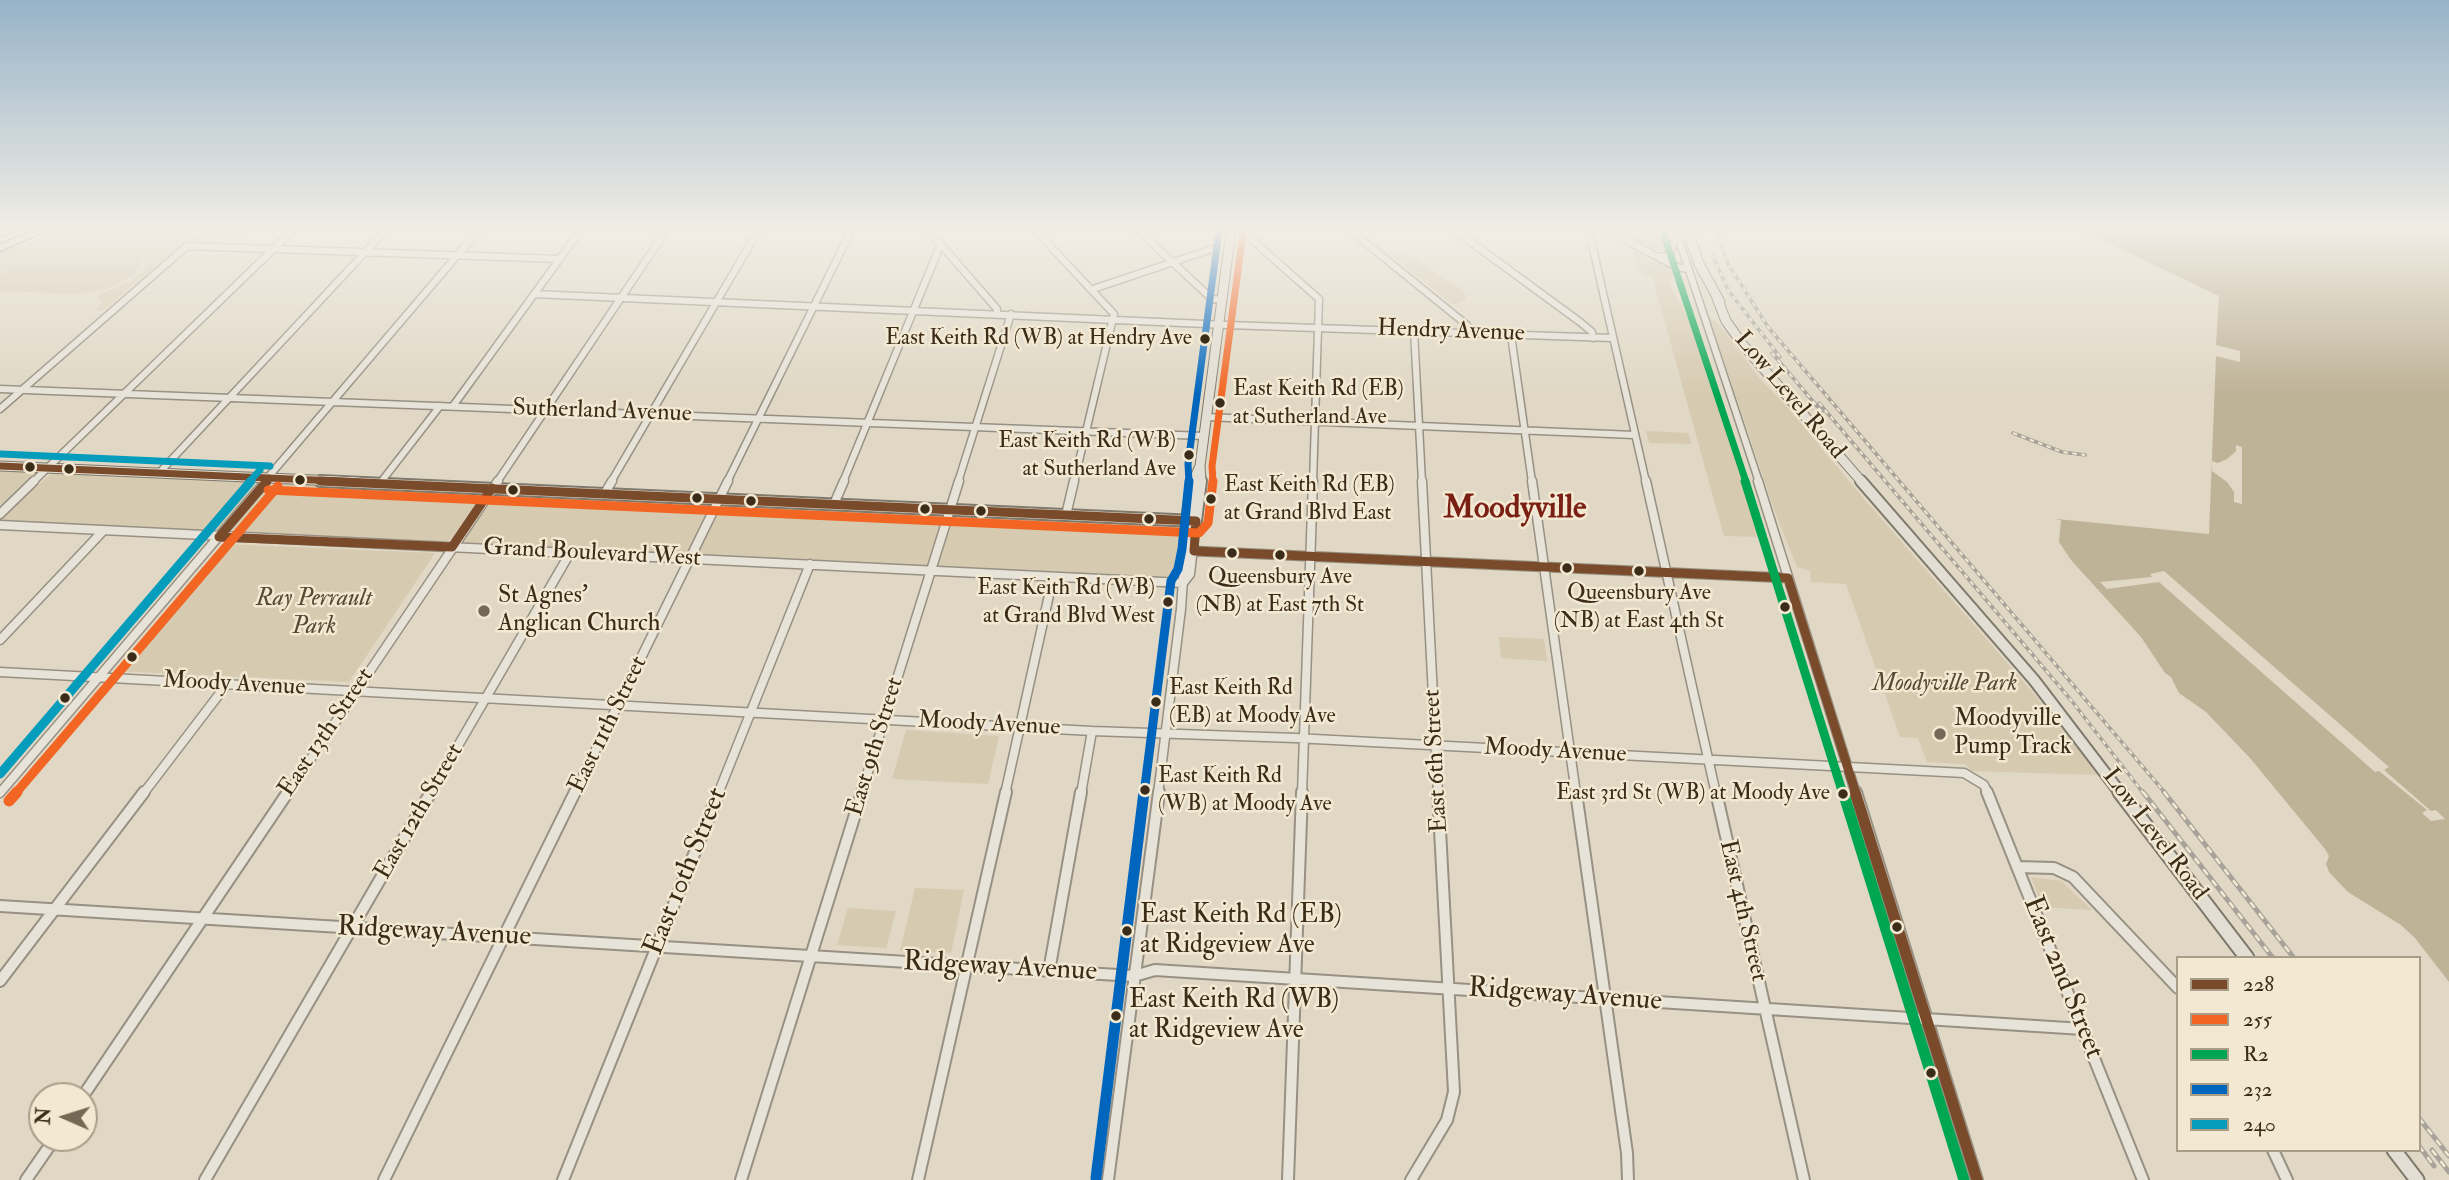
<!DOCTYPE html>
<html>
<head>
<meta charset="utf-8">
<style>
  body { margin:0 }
  #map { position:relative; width:2449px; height:1180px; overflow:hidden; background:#e0d8c5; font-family:"IM FELL Double Pica",serif }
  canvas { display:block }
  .legend { position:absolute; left:2176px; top:956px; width:245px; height:196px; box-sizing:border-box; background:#f3e9d2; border:2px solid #a99d88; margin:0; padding:9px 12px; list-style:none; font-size:21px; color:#3b2c19 }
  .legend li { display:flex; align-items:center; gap:14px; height:35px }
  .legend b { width:35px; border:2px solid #a99d88 }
  .north { position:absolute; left:28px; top:1082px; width:70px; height:70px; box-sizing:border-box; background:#f3e9d2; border:2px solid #a99d88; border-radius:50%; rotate:273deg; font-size:19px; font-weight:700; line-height:28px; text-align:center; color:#3b2c19 }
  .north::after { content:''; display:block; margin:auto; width:24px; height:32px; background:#756855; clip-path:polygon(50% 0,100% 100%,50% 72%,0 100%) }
</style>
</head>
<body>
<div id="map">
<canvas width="2449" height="1180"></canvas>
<ul class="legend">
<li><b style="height:9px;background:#7a4b2a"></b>228</li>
<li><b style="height:9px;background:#f26522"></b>255</li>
<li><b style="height:9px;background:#00a651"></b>R2</li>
<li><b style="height:9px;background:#0065bd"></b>232</li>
<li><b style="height:9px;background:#069cbc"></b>240</li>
</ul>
<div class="north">N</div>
</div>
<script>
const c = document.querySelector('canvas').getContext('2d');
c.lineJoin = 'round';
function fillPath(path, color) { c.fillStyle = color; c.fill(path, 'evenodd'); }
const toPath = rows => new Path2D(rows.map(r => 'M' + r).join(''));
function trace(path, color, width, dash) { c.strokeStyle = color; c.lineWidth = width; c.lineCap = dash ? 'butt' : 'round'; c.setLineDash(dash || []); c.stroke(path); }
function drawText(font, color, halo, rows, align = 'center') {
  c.font = font + ' "IM FELL Double Pica",serif'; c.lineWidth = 5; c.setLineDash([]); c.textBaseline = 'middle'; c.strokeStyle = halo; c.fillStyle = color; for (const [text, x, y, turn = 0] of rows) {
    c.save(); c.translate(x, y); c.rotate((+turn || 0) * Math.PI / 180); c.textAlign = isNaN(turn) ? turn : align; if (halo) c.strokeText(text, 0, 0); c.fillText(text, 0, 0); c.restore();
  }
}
const green = toPath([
  [55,231,244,231,237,238,226,240,201,241,182,245,102,311,96,310,103,302,97,299,98,295,131,281,145,268,145,258,129,253,140,259,141,266,134,275,107,289,75,294,0,291,0,276,3,271,23,260,0,272,0,254],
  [1617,231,1667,231,1666,242,1663,250,1655,250],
  [1632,247,1675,272,1669,283,1707,353,1766,537,1724,536,1652,276,1643,276,1636,264],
  [1408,254,1464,291,1466,299,1453,305,1388,254],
  [1709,317,1718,323,1760,379,1787,407,1864,499,2030,689,2098,775,1972,771,1964,764,1927,762,1918,738,1900,737,1846,584,1811,582,1810,571,1797,567,1775,512],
  [1646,431,1688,433,1692,444,1649,443],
  [0,467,38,471,0,509],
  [52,473,251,480,253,488,215,532,1,522,5,514],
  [277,482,482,491,482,494,454,538,441,543,235,532,232,530,236,524,268,487],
  [498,493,712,502,693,545,684,554,465,543,464,538],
  [723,505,943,513,943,517,928,563,923,567,699,555,698,552],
  [956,515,1184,526,1183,539,1176,575,1172,578,940,567,938,563,952,517],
  [222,544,435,553,349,682,115,671],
  [1499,637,1544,639,1547,661,1501,658],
  [906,730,999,736,988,784,892,779],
  [2031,877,2061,881,2092,910,2042,907],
  [915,888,964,890,951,953,900,951],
  [848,908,896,911,886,948,837,945]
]);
const water = toPath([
  [2083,231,2449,231,2449,989,2407,937,2355,903,2322,870,2321,855,2199,709,2181,698,2058,544,2057,519,2209,534,2216,356,2240,362,2240,351,2216,345,2219,296]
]);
const pier = toPath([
  [2236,445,2242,447,2242,504,2234,502,2234,492,2227,482,2212,471,2212,461,2218,463,2227,459,2236,451],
  [2054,519,2061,520,2059,542,2071,560,2141,637,2165,673,2171,677,2179,693,2206,712,2250,758,2325,849,2329,856,2326,864,2329,872,2348,892,2401,925,2415,938,2449,982,2449,993,2404,938,2344,898,2324,878,2318,869,2317,852,2196,712,2175,697,2125,628,2064,561,2055,541],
  [2164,571,2389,767,2384,770,2431,811,2436,810,2445,819,2431,821,2422,813,2427,810,2379,771,2375,772,2159,582,2107,589,2100,582,2152,577,2150,574]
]);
const stream = toPath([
  [192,242,204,231]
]);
const minorFar2 = toPath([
  [929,231,997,309,997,314],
  [1036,231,1114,314,1074,482],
  [1139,231,1212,299,1222,300],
  [1242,231,1319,299,1313,482],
  [1351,231,1467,325,1470,333],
  [1456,231,1580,322,1592,332,1593,338],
  [1589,231,1646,482],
  [1609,231,1677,267,1688,269],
  [1676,231,1759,482],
  [1659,257,1669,256,1677,235],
  [1093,289,1212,249],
  [534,294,1227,325,1612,338],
  [1414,331,1422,482],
  [1511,335,1532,482],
  [0,389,1204,436],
  [453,406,580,231],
  [0,409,187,246,560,259],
  [1206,417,1634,435],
  [159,473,385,231],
  [33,482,292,231],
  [264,482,478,231],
  [381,482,440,406],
  [497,482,666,231],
  [611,482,758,231],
  [727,482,851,231],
  [843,482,940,246],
  [958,482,1011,314]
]);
const minorFar1 = toPath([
  [1422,481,1438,794],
  [1532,481,1576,794],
  [1646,481,1716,794],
  [1758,481,1856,794],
  [605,493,612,481],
  [834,504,844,481],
  [0,514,34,481],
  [1066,515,1074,481],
  [0,525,1183,583],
  [1194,551,1788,578],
  [1183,583,1190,574,1196,521],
  [0,640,103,531],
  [0,672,1092,731,1295,738,1964,773,1984,785,1988,794],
  [0,793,266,481],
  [143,794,227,684],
  [287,794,498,481],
  [430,794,570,553],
  [574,794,728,481],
  [718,794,810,564],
  [861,794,959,481],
  [1005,794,1053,577],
  [1081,794,1092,731],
  [1158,794,1181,609,1187,521],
  [1302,794,1313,481]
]);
const minor = toPath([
  [1576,792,1627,1153,1628,1180],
  [1716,792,1804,1180],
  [1856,792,1977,1180],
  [1987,792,2143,1180],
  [2017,867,2054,868,2073,877,2178,988],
  [0,906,1134,976,1155,970,2083,1029],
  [1049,971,1081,792],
  [0,981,144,792],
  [83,1096,288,792],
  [2273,1150,2287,1180],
  [26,1180,55,1138],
  [205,1180,431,792],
  [384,1180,575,792],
  [563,1180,719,792],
  [741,1180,862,792],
  [918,1180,1006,792],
  [1108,1180,1159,792],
  [1288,1180,1302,792],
  [1411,1180,1447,1120,1454,1092,1438,792]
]);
const majorFar2 = toPath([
  [1688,231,1699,264,1720,302],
  [1717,298,1726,321,1743,345,1862,482],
  [0,466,358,482],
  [1193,482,1200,466],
  [1201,482,1200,466,1231,231]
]);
const majorFar1 = toPath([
  [320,481,1196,521,1201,481],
  [1861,481,2034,680,2121,794],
  [1187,521,1194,481]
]);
const major = toPath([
  [2120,792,2247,958],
  [2394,1150,2417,1180]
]);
const highway = toPath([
  [0,231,13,231,0,236,0,231],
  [32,231,44,231,0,251,0,245,32,231]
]);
const railFar1 = toPath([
  [1716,231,1728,264,1768,327,2166,794],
  [1713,256,1728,290,1780,357],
  [1772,353,1822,412],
  [1819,403,2071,700,2144,794],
  [2013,433,2062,452,2085,455]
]);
const rail = toPath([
  [2143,792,2273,958],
  [2164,792,2294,958],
  [2419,1118,2449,1156],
  [2419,1146,2434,1166],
  [2432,1150,2449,1172]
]);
const bus1Far2 = toPath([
  [0,466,358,482],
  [265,482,269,478]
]);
const bus1Far1 = toPath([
  [320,481,1196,521,1194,551],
  [219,537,452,547,492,488],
  [219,537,267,481],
  [1194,551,1788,578],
  [1788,578,1856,794]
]);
const bus1 = toPath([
  [1855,792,1977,1180]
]);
const bus2Far2 = toPath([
  [1213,482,1212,466,1243,233]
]);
const bus2Far1 = toPath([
  [268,490,1199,533,1208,523,1213,481],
  [15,794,278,486]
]);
const bus2 = toPath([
  [9,801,17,792]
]);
const bus3Far2 = toPath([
  [1664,235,1746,482]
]);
const bus3Far1 = toPath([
  [1745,481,1843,794]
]);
const bus3 = toPath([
  [1843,792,1964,1180]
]);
const bus4Far2 = toPath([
  [1189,482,1188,464,1219,231]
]);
const bus4Far1 = toPath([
  [1144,794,1171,581,1178,569,1182,549,1189,481]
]);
const bus4 = toPath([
  [1096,1178,1144,792]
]);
const bus5Far1 = toPath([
  [1,454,270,466],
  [249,482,260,470]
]);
const bus5 = toPath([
  [0,774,251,481]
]);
const markers = [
  [1205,339,6,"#3b2c19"],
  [1220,403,6,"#3b2c19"],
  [1189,455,6,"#3b2c19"],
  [30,467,6,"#3b2c19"],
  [69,469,6,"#3b2c19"],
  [300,480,6,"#3b2c19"],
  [513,490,6,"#3b2c19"],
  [697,498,6,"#3b2c19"],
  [1211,499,6,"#3b2c19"],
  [751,501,6,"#3b2c19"],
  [925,509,6,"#3b2c19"],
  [981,511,6,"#3b2c19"],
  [1149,519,6,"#3b2c19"],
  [1232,553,6,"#3b2c19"],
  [1280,555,6,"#3b2c19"],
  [1567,568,6,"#3b2c19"],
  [1639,571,6,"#3b2c19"],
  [1168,602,6,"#3b2c19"],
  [1785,607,6,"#3b2c19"],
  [484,611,7,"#756855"],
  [132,657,6,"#3b2c19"],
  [65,698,6,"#3b2c19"],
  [1156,702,6,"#3b2c19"],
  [1940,734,7,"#756855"],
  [1145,790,6,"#3b2c19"],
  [1843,794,6,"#3b2c19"],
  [1897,927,6,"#3b2c19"],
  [1127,931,6,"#3b2c19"],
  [1116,1016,6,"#3b2c19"],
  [1931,1073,6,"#3b2c19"]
];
const busNames = [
  ["East Keith Rd (WB) at Hendry Ave",1192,339],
  ["East Keith Rd (EB)",1233,390,"left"],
  ["at Sutherland Ave",1233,418,"left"],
  ["East Keith Rd (WB)",1176,442],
  ["at Sutherland Ave",1176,470],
  ["East Keith Rd (EB)",1224,486,"left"],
  ["at Grand Blvd East",1224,514,"left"],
  ["Queensbury Ave",1280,578,"center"],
  ["(NB) at East 7th St",1280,606,"center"],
  ["East Keith Rd (WB)",1155,589],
  ["at Grand Blvd West",1155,617],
  ["Queensbury Ave",1639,594,"center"],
  ["(NB) at East 4th St",1639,622,"center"],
  ["East Keith Rd",1169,689,"left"],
  ["(EB) at Moody Ave",1169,717,"left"],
  ["East Keith Rd",1158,777,"left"],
  ["(WB) at Moody Ave",1158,805,"left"],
  ["East 3rd St (WB) at Moody Ave",1830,794]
];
const streetNames = [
  ["Hendry Avenue",1451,332,2],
  ["Low Level Road",1789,396,50],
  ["Sutherland Avenue",602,412,2],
  ["Grand Boulevard West",592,554,3],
  ["Moody Avenue",234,685,3],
  ["East 11th Street",609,725,-64],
  ["Moody Avenue",989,725,3],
  ["East 13th Street",327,733,-56],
  ["East 9th Street",876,747,-73],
  ["Moody Avenue",1555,752,3],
  ["East 6th Street",1437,761,-93],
  ["East 12th Street",420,812,-60],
  ["Low Level Road",2154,835,53],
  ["East 4th Street",1742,911,77]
];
const poiNames = [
  ["St Agnes'",498,597],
  ["Anglican Church",498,625],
  ["Moodyville",1954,720],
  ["Pump Track",1954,748]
];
const parkNames = [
  ["Ray Perrault",314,600],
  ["Park",314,628],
  ["Moodyville Park",1945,685]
];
const nearBusnames = [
  ["East Keith Rd (EB)",1140,916],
  ["at Ridgeview Ave",1140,946],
  ["East Keith Rd (WB)",1129,1001],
  ["at Ridgeview Ave",1129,1031]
];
const nearStreetnames = [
  ["East 10th Street",687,872,-68],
  ["Ridgeway Avenue",434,933,3],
  ["Ridgeway Avenue",1000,968,3],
  ["East 2nd Street",2062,978,68],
  ["Ridgeway Avenue",1565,996,4]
];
const districtNames = [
  ["Moodyville",1515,510]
];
fillPath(green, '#d6cab0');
fillPath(water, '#beb297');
fillPath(pier, '#e0d8c5');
trace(stream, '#beb297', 2);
trace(minorFar2, '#979083', 9);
trace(minorFar1, '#979083', 11);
trace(minor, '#979083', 14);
trace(majorFar2, '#7f796c', 11);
trace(majorFar1, '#7f796c', 14);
trace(major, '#7f796c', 17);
trace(highway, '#7f796c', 4);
trace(minorFar2, '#e7e3d9', 6);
trace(minorFar1, '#e7e3d9', 8);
trace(minor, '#e7e3d9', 10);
trace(majorFar2, '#e3ded3', 9);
trace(majorFar1, '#e3ded3', 10);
trace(major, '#e3ded3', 13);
fillPath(highway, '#e3ded3');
trace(railFar1, '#a8a39a', 3.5);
trace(rail, '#a8a39a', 5);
trace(railFar1, '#f3e9d2', 2, [4.5]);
trace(rail, '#f3e9d2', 2.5, [7]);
trace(bus1Far2, '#7a4b2a', 7);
trace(bus1Far1, '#7a4b2a', 9);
trace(bus1, '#7a4b2a', 11);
trace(bus2Far2, '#f26522', 7);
trace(bus2Far1, '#f26522', 9);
trace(bus2, '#f26522', 11);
trace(bus3Far2, '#00a651', 7);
trace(bus3Far1, '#00a651', 9);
trace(bus3, '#00a651', 11);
trace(bus4Far2, '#0065bd', 7);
trace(bus4Far1, '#0065bd', 9);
trace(bus4, '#0065bd', 11);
trace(bus5Far1, '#069cbc', 7);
trace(bus5, '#069cbc', 9);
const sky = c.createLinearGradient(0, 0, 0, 396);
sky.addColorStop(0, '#97b3c8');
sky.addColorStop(0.58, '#f1ede5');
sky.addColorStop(1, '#f1ede500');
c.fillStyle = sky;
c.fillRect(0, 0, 2449, 396);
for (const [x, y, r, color] of markers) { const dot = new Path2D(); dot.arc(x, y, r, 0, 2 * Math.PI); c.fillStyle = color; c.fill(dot); trace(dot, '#f3e9d2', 2.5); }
drawText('22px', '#3b2c19', '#f3e9d2', busNames, 'right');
drawText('24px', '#3b2c19', '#f3e9d2', streetNames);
drawText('24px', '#3b2c19', '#f3e9d2', poiNames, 'left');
drawText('italic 24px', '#584934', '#f3e9d2', parkNames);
drawText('26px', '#3b2c19', '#f3e9d2', nearBusnames, 'left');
drawText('28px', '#3b2c19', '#f3e9d2', nearStreetnames);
drawText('bold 32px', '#7a1f14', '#f3e9d2', districtNames);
</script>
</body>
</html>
